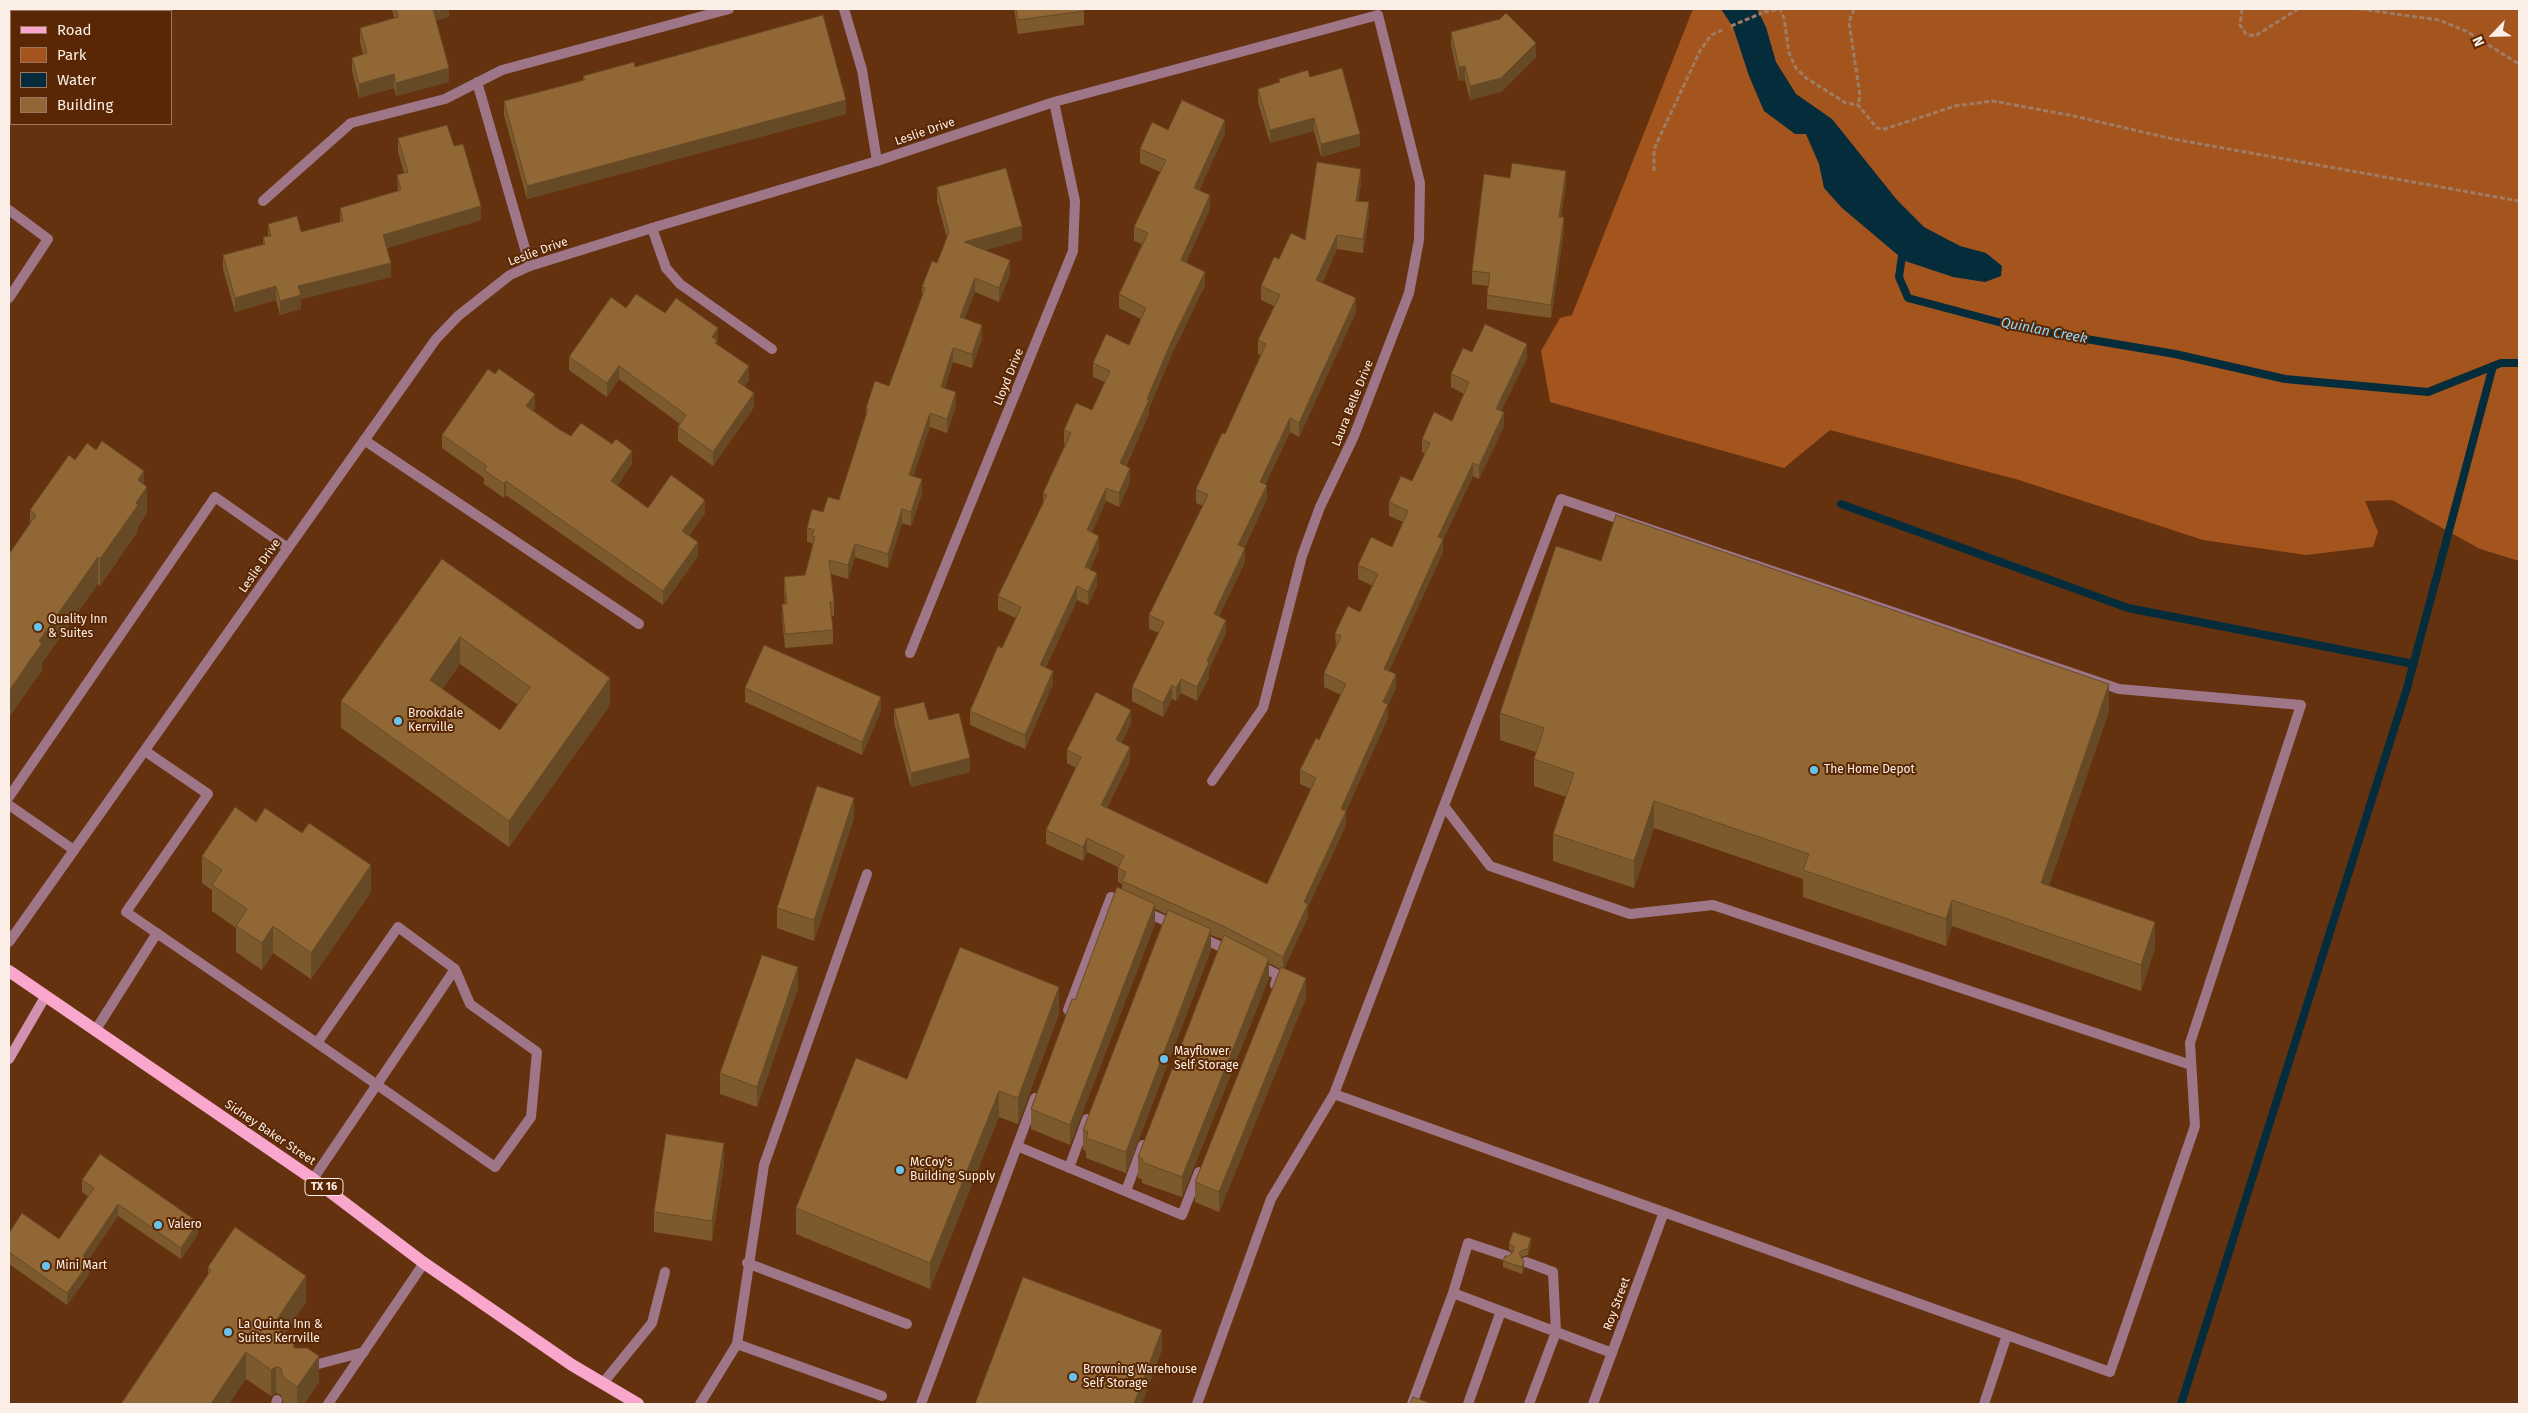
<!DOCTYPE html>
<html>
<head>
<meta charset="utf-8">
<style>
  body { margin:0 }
  #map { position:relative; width:2528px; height:1413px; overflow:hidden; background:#653210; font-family:"Fira Sans",sans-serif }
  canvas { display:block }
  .frame { position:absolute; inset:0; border:10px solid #fcefe7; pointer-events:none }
  .legend { position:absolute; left:10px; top:10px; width:162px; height:115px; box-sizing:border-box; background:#592703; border:1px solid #9a775e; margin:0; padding:6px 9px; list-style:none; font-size:15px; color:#fcefe7 }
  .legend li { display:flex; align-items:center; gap:10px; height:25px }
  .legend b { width:25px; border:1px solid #9a775e }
  .north { position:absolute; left:2468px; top:10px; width:50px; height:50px; -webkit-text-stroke:4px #592703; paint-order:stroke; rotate:246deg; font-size:14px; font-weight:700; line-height:20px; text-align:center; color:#fcefe7 }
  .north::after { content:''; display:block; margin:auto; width:18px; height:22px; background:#fcefe7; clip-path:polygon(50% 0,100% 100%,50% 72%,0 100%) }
</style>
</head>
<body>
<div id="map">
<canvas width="2528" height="1413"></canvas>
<div class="frame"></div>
<ul class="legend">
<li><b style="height:6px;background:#f9a7cd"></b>Road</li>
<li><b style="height:14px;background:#a4541d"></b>Park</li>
<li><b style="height:14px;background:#052c3b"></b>Water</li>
<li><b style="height:14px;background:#916835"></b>Building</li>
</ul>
<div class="north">N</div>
</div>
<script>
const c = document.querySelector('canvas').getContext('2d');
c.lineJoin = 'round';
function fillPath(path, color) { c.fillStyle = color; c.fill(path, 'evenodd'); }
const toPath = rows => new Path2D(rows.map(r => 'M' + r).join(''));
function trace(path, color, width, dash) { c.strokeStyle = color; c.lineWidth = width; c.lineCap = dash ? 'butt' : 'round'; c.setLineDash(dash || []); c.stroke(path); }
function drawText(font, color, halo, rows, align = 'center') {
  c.font = font + ' "Fira Sans",sans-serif'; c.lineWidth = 4; c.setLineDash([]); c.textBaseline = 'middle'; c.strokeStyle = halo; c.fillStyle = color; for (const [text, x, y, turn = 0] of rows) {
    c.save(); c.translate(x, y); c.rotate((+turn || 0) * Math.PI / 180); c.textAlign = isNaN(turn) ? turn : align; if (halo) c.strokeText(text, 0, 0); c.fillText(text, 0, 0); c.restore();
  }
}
const green = toPath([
  [1693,9,2519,9,2519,561,2480,549,2392,500,2365,501,2378,532,2373,547,2306,555,2203,540,2019,480,1830,430,1784,468,1550,402,1541,351,1560,318,1572,315]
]);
const water = toPath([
  [1721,9,1757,9,1766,27,1776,62,1796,94,1832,119,1897,200,1924,227,1960,246,1986,253,2002,266,2001,276,1985,282,1953,277,1905,261,1842,208,1824,188,1819,164,1806,134,1795,134,1764,111,1749,76,1733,27]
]);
const stream = toPath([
  [1903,249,1899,277,1908,298,2021,328,2175,354,2285,379,2428,392,2501,363,2519,363],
  [1841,504,2128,608,2414,664],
  [2181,1404,2407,688,2493,366]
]);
const path = toPath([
  [1854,9,1849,22,1860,96,1858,105],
  [2242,9,2240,25,2246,34,2255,36,2298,9],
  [2360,9,2439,20,2466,31,2519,64],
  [1764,12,1780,9,1784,18,1789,53,1796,68,1806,78,1846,103,1858,105,1877,128,1885,129,1955,106,1993,101,2074,116,2173,139,2519,201],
  [1731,26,1762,13],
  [1654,171,1654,149,1700,51,1711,35,1722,30]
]);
const lane = toPath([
  [96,9,101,11],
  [844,9,862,70,877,161],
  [477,82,530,266],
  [263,201,351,123,445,99,502,70,729,9],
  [9,210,48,239,9,298],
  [652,228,666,268,680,284,772,349],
  [364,440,639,624],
  [1561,499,2119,689,2301,705,2190,1043,2195,1126,2110,1372,1334,1094,1561,499],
  [145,751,208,794,126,912,317,1043],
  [9,797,215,497,288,548],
  [9,805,74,850],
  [1444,806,1490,866,1630,914,1713,905,2191,1065],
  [1143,911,1175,925],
  [398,927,455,969,470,1004,537,1052,531,1117,495,1167,317,1043,398,927],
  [1200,937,1232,952],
  [1258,965,1278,975,1275,985],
  [1068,1010,1111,897,1125,903],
  [95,1031,157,933],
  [1017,1146,1182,1215,1199,1172],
  [1069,1168,1087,1119],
  [313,1179,455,969],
  [1126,1191,1143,1145],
  [1526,1262,1553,1272,1556,1332,1529,1404],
  [747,1263,907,1324],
  [1453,1293,1612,1353],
  [737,1344,882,1396],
  [307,1367,364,1352],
  [603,1383,652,1323,665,1272],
  [276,1404,277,1400],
  [328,1404,424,1263],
  [700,1404,737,1344,764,1165,867,874],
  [921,1404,1035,1098],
  [1197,1404,1271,1199,1334,1094],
  [1412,1404,1453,1293,1468,1243,1507,1256],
  [1468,1404,1501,1311],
  [1984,1404,2007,1335]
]);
const street = toPath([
  [910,653,1073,251,1075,201,1054,102],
  [9,942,436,339,458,316,510,275,530,266,652,228,877,161,1054,102,1378,15,1420,183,1419,240,1409,293,1354,436,1320,507,1302,556,1263,708,1212,781],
  [1593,1404,1664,1212]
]);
const secondary = toPath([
  [9,1059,45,997]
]);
const primary = toPath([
  [9,971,313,1179,424,1263,572,1365,638,1404]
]);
const wall = toPath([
  [392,9,449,9,449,17,436,20,449,82,396,96,394,88,359,98,352,71,352,58,363,54,360,42,360,28,394,18],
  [1014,9,1084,9,1084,25,1018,34],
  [1451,32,1536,57,1501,92,1470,100,1465,80,1459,81,1451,45],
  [583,76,846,114,527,199,504,115,504,101,583,80],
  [1310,77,1360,146,1321,157,1314,131,1270,143,1258,102,1258,89,1279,82,1279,79],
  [1168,130,1225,133,1199,191,1210,209,1186,262,1205,285,1172,354,1149,408,1149,414,1126,466,1130,482,1119,507,1106,501,1092,532,1099,549,1090,569,1097,586,1088,605,1077,600,1046,667,1053,684,1025,749,970,725,970,711,1002,648,1016,618,998,610,998,596,1043,504,1043,493,1065,444,1064,444,1064,430,1092,410,1105,382,1093,377,1093,363,1129,345,1141,319,1119,308,1119,294,1142,244,1134,241,1134,227,1160,172,1140,163,1140,149],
  [398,138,454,146,481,220,387,248,391,277,301,299,301,309,280,315,276,300,235,312,223,269,223,255,263,244,263,237,268,236,268,224,301,232,340,222,340,208,398,191,397,175,404,173,398,152],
  [1510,178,1566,184,1561,217,1564,231,1551,318,1487,309,1487,295,1488,286,1472,284,1472,271],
  [1361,183,1358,201,1369,216,1363,253,1337,249,1322,283,1356,312,1299,437,1290,432,1265,485,1267,499,1244,548,1245,562,1219,616,1226,633,1209,669,1209,677,1197,701,1181,693,1176,701,1172,699,1163,717,1132,701,1132,687,1159,633,1149,629,1149,615,1203,506,1196,503,1196,489,1225,434,1261,355,1258,354,1258,340,1274,306,1261,300,1261,286,1279,259,1305,240],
  [937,187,1022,240,985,250,1010,274,999,302,975,292,964,319,982,339,972,368,953,362,945,388,956,406,947,433,930,427,913,476,922,493,911,526,902,523,888,568,855,557,848,579,831,574,834,602,834,616,832,616,833,630,833,644,785,648,782,618,782,604,785,604,784,590,784,577,805,575,812,550,812,543,807,542,807,528,823,512,839,500,866,417,866,408,889,386,922,297,922,287,937,263,947,238,937,201],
  [626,308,718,342,717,344,749,380,744,386,754,407,713,466,678,441,678,427,680,424,619,379,607,397,569,370,569,357],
  [1472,352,1527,358,1501,411,1504,426,1479,479,1473,476,1443,540,1443,552,1389,671,1396,688,1388,704,1388,718,1346,811,1346,825,1308,907,1308,917,1284,968,1306,998,1219,1212,1195,1202,1195,1182,1280,969,1269,963,1269,978,1182,1197,1142,1183,1142,1179,1138,1178,1138,1157,1222,939,1211,935,1211,950,1126,1173,1086,1158,1086,1151,1083,1150,1083,1130,1166,914,1155,909,1155,924,1070,1145,1031,1129,1031,1109,1075,1000,1122,889,1122,884,1118,882,1118,867,1087,852,1083,861,1046,844,1046,830,1076,768,1067,763,1067,750,1131,724,1121,743,1130,761,1107,808,1267,884,1311,789,1300,784,1300,770,1319,740,1341,695,1324,687,1324,673,1336,647,1335,633,1360,612,1373,586,1358,579,1358,565,1392,547,1403,522,1389,516,1389,502,1412,481,1425,454,1422,452,1422,439,1452,421,1464,394,1451,387,1451,374],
  [535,408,533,411,560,430,571,436,632,464,617,486,648,508,705,513,689,536,698,556,663,605,506,495,504,498,484,484,484,478,442,448,442,435],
  [75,460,144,484,147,513,138,526,138,531,100,586,98,584,42,663,42,670,9,717,9,554,30,524,30,510],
  [442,559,610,705,509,847,341,728,341,701],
  [460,664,518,705,500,730,442,689],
  [1601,561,2109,711,2049,885,2155,948,2141,991,1952,926,1946,946,1803,897,1803,879,1654,828,1634,888,1553,861,1553,834,1566,797,1534,786,1534,759,1536,752,1500,740,1500,713],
  [745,688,881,711,862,755,745,702],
  [894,709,929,720,970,772,911,787,894,723],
  [854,818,814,941,777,928,777,908],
  [256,822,371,892,311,979,273,953,262,970,236,952,236,928,212,911,212,890,202,883,202,856],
  [798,988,757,1107,720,1094,720,1073],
  [1059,1014,1018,1124,999,1117,930,1289,796,1234,796,1208,907,1079],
  [724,1163,712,1241,654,1232,654,1212],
  [82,1180,198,1234,181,1259,118,1216,88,1260,90,1273,67,1305,9,1264,9,1233,59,1239,88,1196,82,1192],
  [1509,1243,1531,1245,1528,1255,1521,1257,1524,1268,1522,1274,1503,1267,1503,1261,1512,1253,1509,1249],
  [208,1267,306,1302,285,1333,319,1382,304,1404,284,1404,281,1395,276,1393,271,1396,246,1379,208,1274]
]);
const shadedWall = toPath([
  [433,9,449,9,449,17,433,21],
  [1536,43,1536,57,1501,92,1470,100,1470,86],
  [1465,66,1465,80,1459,81,1459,67],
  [449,68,449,82,396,96,396,83],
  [394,74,394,88,359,98,359,84],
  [846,100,846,114,527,199,527,186],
  [1314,118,1314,131,1270,143,1270,130],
  [1225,120,1225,133,1194,202,1194,188],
  [1360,134,1360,146,1321,157,1321,144],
  [1361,169,1361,183,1356,214,1356,201],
  [1566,171,1566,184,1559,230,1559,217],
  [1210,195,1210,209,1181,274,1181,260],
  [1369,202,1369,216,1363,253,1363,239],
  [481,206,481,220,383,249,383,235],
  [1564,217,1564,231,1551,318,1551,305],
  [1022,226,1022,240,964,256,964,242],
  [1337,235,1337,249,1316,294,1316,280],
  [1010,260,1010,274,999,302,999,288],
  [391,263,391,277,301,299,301,309,280,315,280,301,298,286],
  [1205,272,1205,285,1172,354,1149,408,1149,414,1120,477,1120,463,1172,340],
  [975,278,975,292,960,331,960,317],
  [276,286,276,300,235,312,235,298],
  [1356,298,1356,312,1299,437,1299,423],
  [982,325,982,339,972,368,972,354],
  [718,328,718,342,717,343,717,354,712,337],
  [1527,344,1527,358,1496,422,1496,409],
  [953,348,953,362,941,400,941,387],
  [619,366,619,379,607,397,607,383],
  [749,366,749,380,738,396,738,382],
  [956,392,956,406,947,433,947,419],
  [754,393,754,407,713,466,713,452],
  [535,394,535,408,526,420,526,406],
  [1504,412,1504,426,1479,479,1479,466],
  [930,413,930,427,909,489,909,475],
  [1290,418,1290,432,1260,496,1260,482],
  [632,451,632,464,611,495,611,481],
  [1473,463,1473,476,1443,540,1443,552,1384,682,1384,669,1438,537],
  [1130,468,1130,482,1119,507,1119,493],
  [144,471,144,492,147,487,147,513,138,526,138,531,100,586,100,559,138,480],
  [922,479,922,493,911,526,911,512],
  [506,481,506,495,504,498,504,484],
  [1267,485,1267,499,1238,559,1238,545],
  [1106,488,1106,501,1087,543,1087,530],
  [705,500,705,513,682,545,682,531],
  [902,509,902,523,888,568,888,554],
  [1099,536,1099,549,1085,580,1085,567],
  [698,542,698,556,663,605,663,591],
  [855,544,855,557,848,579,848,565],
  [1245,548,1245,562,1214,627,1214,614],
  [98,557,98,584,42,663,42,670,9,717,9,691,39,641],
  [1097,573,1097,586,1088,605,1088,592],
  [1077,586,1077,600,1040,679,1040,665],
  [1226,620,1226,633,1209,669,1209,677,1197,701,1197,687,1207,661],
  [460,637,460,664,430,707,430,680],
  [1053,671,1053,684,1025,749,1025,735],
  [1396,674,1396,688,1383,716,1383,702],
  [610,678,610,705,509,847,509,821],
  [1181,679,1181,693,1176,701,1176,688],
  [2109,684,2109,711,2041,909,2041,883],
  [1172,685,1172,699,1163,717,1163,703],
  [881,697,881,711,862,755,862,742],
  [1388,704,1388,718,1341,822,1341,809],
  [1131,710,1131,724,1116,754,1116,740],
  [1130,747,1130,761,1101,819,1101,805],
  [970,758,970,772,911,787,911,773],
  [854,798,854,818,814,941,814,920],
  [1654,801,1654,828,1634,888,1634,861],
  [1346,811,1346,825,1308,907,1308,917,1283,971,1283,957,1304,902],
  [1087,838,1087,852,1083,861,1083,847],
  [371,865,371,892,311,979,311,953],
  [1952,900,1952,926,1946,946,1946,919],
  [1155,904,1155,924,1070,1145,1070,1125],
  [2155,922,2155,948,2141,991,2141,965],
  [273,926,273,953,262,970,262,943],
  [1211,929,1211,950,1126,1173,1126,1152],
  [1269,958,1269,978,1182,1197,1182,1177],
  [798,967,798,988,757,1107,757,1087],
  [1306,978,1306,998,1219,1212,1219,1192],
  [1059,987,1059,1014,1018,1124,1018,1098],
  [999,1091,999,1117,930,1289,930,1263],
  [724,1143,724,1163,712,1241,712,1221],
  [118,1204,118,1216,83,1268,83,1256],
  [198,1222,198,1234,181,1259,181,1248],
  [1531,1238,1531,1245,1528,1255,1528,1249],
  [90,1261,90,1273,67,1305,67,1293],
  [1524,1262,1524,1268,1522,1274,1522,1267],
  [306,1276,306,1302,273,1351,273,1325],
  [1162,1330,1162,1350,1142,1404,1134,1404],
  [246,1352,246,1379,229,1404,211,1404],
  [319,1356,319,1382,304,1404,297,1404,297,1387],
  [276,1367,276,1393,271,1396,271,1370]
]);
const building = toPath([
  [396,9,433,9,449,68,396,83,394,74,359,84,352,58,367,53,360,28,398,17,396,9],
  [1016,9,1084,9,1084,11,1018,20,1016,9],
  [1506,13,1536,43,1501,78,1470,86,1465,66,1459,67,1451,32,1500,19,1506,13],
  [823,15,846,100,527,186,504,101,585,80,583,76,634,62,635,67,823,15],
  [1342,68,1360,134,1321,144,1314,118,1270,130,1258,89,1280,82,1279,79,1308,70,1310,77,1342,68],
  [1182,100,1225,120,1194,188,1210,195,1181,260,1205,272,1172,340,1147,399,1149,400,1120,463,1130,468,1119,493,1106,488,1087,530,1099,536,1085,567,1097,573,1088,592,1077,586,1040,665,1053,671,1025,735,970,711,998,646,1002,648,1021,607,998,596,1047,495,1043,493,1071,433,1064,430,1076,403,1092,410,1110,371,1093,363,1106,334,1129,345,1146,308,1119,294,1148,233,1134,227,1166,160,1140,149,1152,122,1168,130,1182,100],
  [447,125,454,146,463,144,481,206,383,235,391,263,298,286,301,295,280,301,276,286,235,298,223,255,265,244,263,237,271,236,268,224,297,216,301,232,343,221,340,208,401,190,397,175,408,172,398,138,447,125],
  [1317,162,1361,169,1356,201,1369,202,1363,239,1337,235,1316,280,1356,298,1299,423,1290,418,1260,482,1267,485,1238,545,1245,548,1214,614,1226,620,1207,661,1209,663,1197,687,1181,679,1176,688,1172,685,1163,703,1132,687,1164,622,1149,615,1208,495,1196,489,1222,433,1225,434,1266,344,1258,340,1280,295,1261,286,1274,257,1279,259,1291,233,1305,240,1317,162],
  [1512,163,1566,171,1559,217,1564,217,1551,305,1487,295,1490,273,1472,271,1484,174,1510,178,1512,163],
  [1006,168,1022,226,964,242,1010,260,999,288,975,278,960,317,982,325,972,354,953,348,941,387,956,392,947,419,930,413,909,475,922,479,911,512,902,509,888,554,855,544,848,565,829,560,834,602,830,602,833,630,785,634,782,604,787,604,784,577,805,575,815,537,812,536,814,530,807,528,812,509,823,512,828,497,839,500,868,409,866,408,875,381,889,386,925,288,922,287,932,261,937,263,949,232,937,187,1006,168],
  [636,294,665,313,676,298,718,328,712,337,717,340,715,343,749,366,738,382,754,393,713,452,678,427,686,415,619,366,607,383,569,357,611,297,626,308,636,294],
  [1485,324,1527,344,1496,409,1504,412,1479,466,1473,463,1438,537,1443,539,1384,669,1396,674,1383,702,1388,704,1341,809,1346,811,1304,902,1308,904,1283,957,1223,926,1122,881,1126,872,1118,868,1124,856,1087,838,1083,847,1046,830,1081,757,1067,750,1096,692,1131,710,1116,740,1130,747,1101,805,1267,884,1316,778,1300,770,1316,738,1319,740,1346,684,1324,673,1341,636,1335,633,1348,606,1360,612,1378,574,1358,565,1371,537,1392,547,1408,511,1389,502,1401,476,1412,481,1430,443,1422,439,1434,412,1452,421,1469,382,1451,374,1463,348,1472,352,1485,324],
  [488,369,495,374,499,369,535,394,526,406,560,430,571,436,581,423,612,444,616,439,632,451,611,481,648,508,671,475,705,500,682,531,698,542,663,591,506,481,504,484,484,470,487,466,442,435,488,369],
  [102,441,144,471,138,480,147,487,136,503,138,505,100,559,98,557,39,641,42,643,9,691,9,554,36,515,30,510,69,455,75,460,87,443,96,450,102,441],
  [1616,515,2109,684,2041,883,2155,922,2141,965,1952,900,1946,919,1803,870,1809,854,1654,801,1634,861,1553,834,1574,773,1534,759,1544,728,1500,713,1556,546,1601,561,1616,515],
  [442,559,610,678,509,821,341,701,442,559],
  [460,637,530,687,500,730,430,680,460,637],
  [764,645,881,697,862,742,745,688,764,645],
  [924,702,929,720,959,713,970,758,911,773,894,709,924,702],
  [817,786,854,798,814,920,777,908,817,786],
  [235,807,256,822,265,808,302,833,309,823,371,865,311,953,273,926,262,943,236,926,247,909,212,885,222,870,202,856,235,807],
  [1117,887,1155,904,1070,1125,1031,1109,1072,999,1075,1000,1117,887],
  [1168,910,1211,929,1126,1152,1086,1138,1088,1132,1083,1130,1168,910],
  [1224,935,1269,958,1182,1177,1142,1162,1143,1159,1138,1157,1224,935],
  [960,947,1059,987,1018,1098,999,1091,930,1263,796,1208,856,1058,907,1079,960,947],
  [762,955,798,967,757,1087,720,1073,762,955],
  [1281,967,1306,978,1219,1192,1195,1182,1281,967],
  [666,1134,724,1143,712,1221,654,1212,666,1134],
  [100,1154,198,1222,181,1248,118,1204,83,1256,90,1261,67,1293,9,1252,9,1233,22,1213,59,1239,94,1188,82,1180,100,1154],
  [235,1227,306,1276,273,1325,293,1339,294,1348,307,1348,319,1356,297,1387,283,1377,281,1368,276,1367,271,1370,246,1352,211,1404,121,1404,211,1270,208,1267,235,1227],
  [1513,1232,1531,1238,1528,1249,1522,1250,1519,1253,1524,1262,1522,1267,1503,1261,1505,1256,1509,1256,1513,1252,1514,1247,1509,1243,1513,1232],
  [1023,1277,1162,1330,1134,1404,975,1404,1023,1277],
  [1413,1397,1432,1404,1410,1404,1413,1397]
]);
const markers = [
  [38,627,5,"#67c4ef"],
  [398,721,5,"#67c4ef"],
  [1814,770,5,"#67c4ef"],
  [1164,1059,5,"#67c4ef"],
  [900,1170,5,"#67c4ef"],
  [158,1225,5,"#67c4ef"],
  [46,1266,5,"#67c4ef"],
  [228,1332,5,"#67c4ef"],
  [1073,1377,5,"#67c4ef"]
];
const shields = [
  [324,1187,38]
];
const shieldNames = [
  ["TX 16",324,1187]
];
const streetNames = [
  ["Leslie Drive",925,132,-19],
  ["Leslie Drive",538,252,-20],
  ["Lloyd Drive",1009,377,-68],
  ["Laura Belle Drive",1353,403,-68],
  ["Leslie Drive",260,566,-55],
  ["Sidney Baker Street",270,1133,34],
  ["Roy Street",1617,1304,-70]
];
const poiNames = [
  ["Quality Inn",48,620],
  ["& Suites",48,634],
  ["Brookdale",408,714],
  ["Kerrville",408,728],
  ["The Home Depot",1824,770],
  ["Mayflower",1174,1052],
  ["Self Storage",1174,1066],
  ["McCoy's",910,1163],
  ["Building Supply",910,1177],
  ["Valero",168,1225],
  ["Mini Mart",56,1266],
  ["La Quinta Inn &",238,1325],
  ["Suites Kerrville",238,1339],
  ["Browning Warehouse",1083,1370],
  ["Self Storage",1083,1384]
];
const waterNames = [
  ["Quinlan Creek",2044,331,11]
];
fillPath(green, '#a4541d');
fillPath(water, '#052c3b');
trace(stream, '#052c3b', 8);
trace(path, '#a07c64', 3, [5, 2.5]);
trace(lane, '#9e7688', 10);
trace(street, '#9e7688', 10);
trace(secondary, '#d292af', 10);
trace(primary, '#f9a7cd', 12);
fillPath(wall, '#7d592e');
fillPath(shadedWall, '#664925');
fillPath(building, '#916835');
trace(building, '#664925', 1);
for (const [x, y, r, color] of markers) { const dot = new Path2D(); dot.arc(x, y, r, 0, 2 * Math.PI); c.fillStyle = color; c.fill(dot); trace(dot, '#592703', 2); }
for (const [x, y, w] of shields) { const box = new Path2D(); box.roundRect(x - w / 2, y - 8.5, w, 17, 4); c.fillStyle = '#592703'; c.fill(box); trace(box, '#fcefe7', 1); }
drawText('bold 11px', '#fcefe7', null, shieldNames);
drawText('12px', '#fcefe7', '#592703', streetNames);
drawText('12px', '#fcefe7', '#592703', poiNames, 'left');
drawText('italic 14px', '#8ad8fe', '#592703', waterNames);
</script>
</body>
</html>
